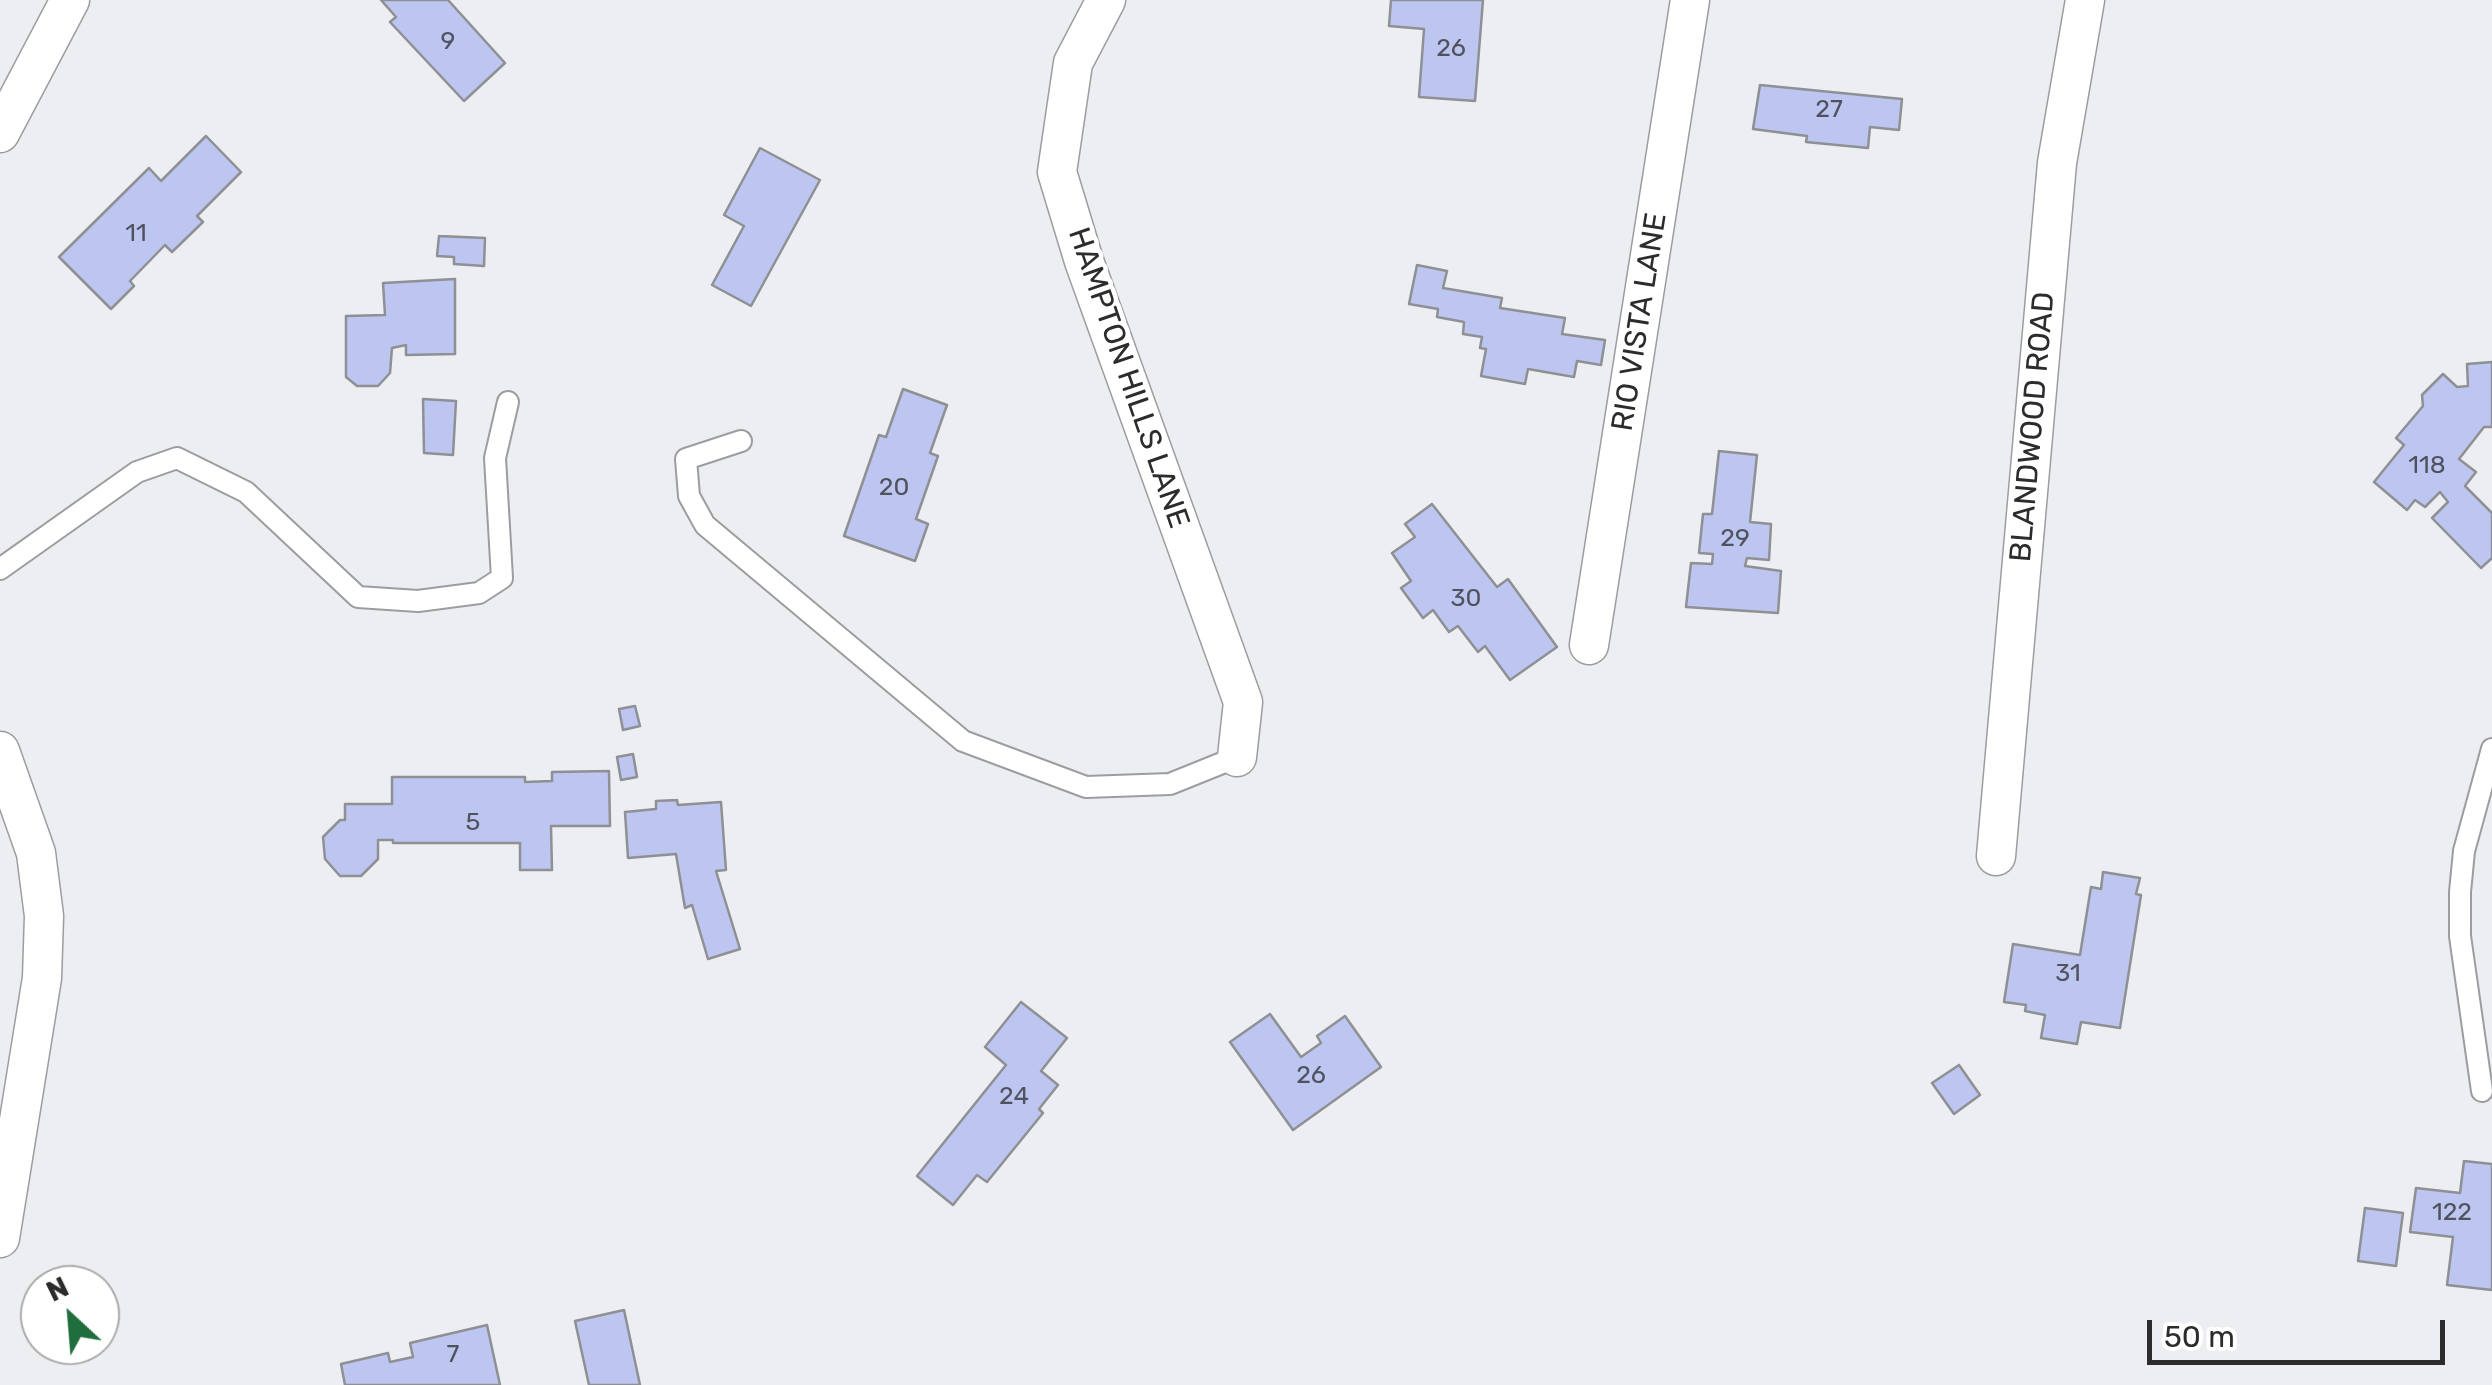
<!DOCTYPE html>
<html>
<head>
<meta charset="utf-8">
<style>
  body { margin:0 }
  #map { position:relative; width:2492px; height:1385px; overflow:hidden; background:#edeef1; font-family:Rubik,sans-serif }
  canvas { display:block }
  .north { position:absolute; left:20px; top:1265px; width:100px; height:100px; box-sizing:border-box; background:#fff; border:2px solid #ababab; border-radius:50%; rotate:334deg; font-size:28px; font-weight:700; line-height:40px; text-align:center; color:#2c2c2d }
  .north::after { content:''; display:block; margin:auto; width:35px; height:45px; background:#206e3e; clip-path:polygon(50% 0,100% 100%,50% 72%,0 100%) }
  .scale { position:absolute; left:2147px; top:1320px; width:298px; height:45px; box-sizing:border-box; border:5px solid #2c2c2d; border-top:0; padding-left:12px; font-size:30px; line-height:35px; white-space:nowrap; color:#2c2c2d; -webkit-text-stroke:8px #fff; paint-order:stroke }
</style>
</head>
<body>
<div id="map">
<canvas width="2492" height="1385"></canvas>
<div class="north">N</div>
<div class="scale">50 m</div>
</div>
<script>
const c = document.querySelector('canvas').getContext('2d');
c.lineJoin = 'round';
function fillPath(path, color) { c.fillStyle = color; c.fill(path, 'evenodd'); }
const toPath = rows => new Path2D(rows.map(r => 'M' + r).join(''));
function trace(path, color, width, dash) { c.strokeStyle = color; c.lineWidth = width; c.lineCap = dash ? 'butt' : 'round'; c.setLineDash(dash || []); c.stroke(path); }
function drawText(font, color, halo, rows, align = 'center') {
  c.font = font + ' Rubik,sans-serif'; c.lineWidth = 9; c.setLineDash([]); c.textBaseline = 'middle'; c.strokeStyle = halo; c.fillStyle = color; for (const [text, x, y, turn = 0] of rows) {
    c.save(); c.translate(x, y); c.rotate((+turn || 0) * Math.PI / 180); c.textAlign = isNaN(turn) ? turn : align; if (halo) c.strokeText(text, 0, 0); c.fillText(text, 0, 0); c.restore();
  }
}
const building = toPath([
  [381,0,448,0,505,63,464,101,390,22,396,17,381,0],
  [1391,0,1483,0,1475,101,1419,97,1424,29,1389,26,1391,0],
  [1760,85,1902,99,1899,130,1870,127,1868,148,1806,142,1807,136,1753,129,1760,85],
  [206,136,241,172,197,216,203,222,172,252,165,245,130,281,134,286,111,309,59,257,149,168,161,181,206,136],
  [760,148,820,180,751,306,712,285,744,226,724,215,760,148],
  [439,236,485,238,484,266,454,264,454,257,437,256,439,236],
  [1417,265,1447,271,1443,288,1502,298,1500,308,1565,318,1562,334,1605,340,1601,365,1577,361,1574,377,1528,369,1525,384,1481,376,1486,349,1480,348,1482,337,1463,334,1464,322,1437,317,1438,309,1409,304,1417,265],
  [455,279,455,354,406,355,406,345,392,348,390,373,378,386,357,386,346,377,346,316,385,315,383,283,455,279],
  [2492,362,2492,427,2484,427,2459,459,2476,472,2465,486,2492,513,2492,558,2481,568,2432,518,2448,502,2440,492,2425,507,2415,500,2407,510,2374,482,2404,445,2396,438,2423,406,2422,395,2443,374,2457,387,2468,386,2467,364,2492,362],
  [903,389,947,405,930,453,938,456,916,519,928,524,915,561,844,536,879,435,886,437,903,389],
  [423,399,456,401,453,455,424,453,423,399],
  [1719,451,1757,455,1750,522,1771,524,1769,560,1747,558,1745,566,1781,571,1778,613,1686,607,1691,563,1712,564,1713,554,1699,553,1703,514,1712,514,1719,451],
  [1432,504,1497,587,1508,579,1557,647,1510,680,1485,646,1478,652,1458,626,1449,632,1433,610,1423,618,1401,588,1411,581,1392,553,1415,537,1405,524,1432,504],
  [635,706,640,726,623,730,619,709,635,706],
  [633,754,637,777,621,780,617,757,633,754],
  [609,771,610,826,551,826,552,870,520,870,520,843,393,843,393,840,378,840,378,859,361,876,340,876,325,859,323,837,340,820,345,820,345,804,392,804,392,777,525,777,525,782,552,781,552,772,609,771],
  [677,800,678,805,721,802,726,870,716,871,740,949,708,959,692,905,685,908,676,854,628,858,625,812,656,809,656,801,677,800],
  [2103,872,2140,878,2136,894,2141,895,2120,1028,2081,1022,2077,1044,2041,1038,2045,1015,2025,1011,2026,1005,2004,1002,2013,944,2080,955,2091,887,2101,889,2103,872],
  [1021,1002,1067,1038,1041,1071,1058,1085,1039,1109,1043,1113,987,1182,977,1175,953,1205,917,1176,1006,1065,985,1047,1021,1002],
  [1270,1014,1301,1057,1321,1043,1317,1036,1345,1016,1381,1067,1293,1130,1230,1042,1270,1014],
  [1959,1065,1980,1095,1954,1114,1932,1083,1959,1065],
  [2464,1161,2492,1164,2492,1290,2447,1285,2453,1237,2410,1232,2416,1188,2460,1193,2464,1161],
  [2365,1208,2403,1213,2396,1266,2358,1261,2365,1208],
  [624,1310,640,1385,589,1385,575,1321,624,1310],
  [487,1325,500,1385,345,1385,341,1364,388,1353,390,1362,413,1357,410,1343,487,1325]
]);
const lane = toPath([
  [741,441,686,459,689,496,705,525,963,741,1086,787,1170,784,1237,757],
  [0,569,137,472,177,458,246,492,358,597,418,601,479,593,502,578,495,458,508,402],
  [2482,1091,2460,936,2460,892,2464,851,2492,749]
]);
const street = toPath([
  [1106,0,1073,63,1057,172,1084,261,1243,702,1237,757],
  [0,133,70,0],
  [1589,645,1690,0],
  [0,751,36,853,44,916,42,978,0,1238],
  [1996,856,2057,163,2085,0]
]);
const numberNames = [
  ["9",448,42],
  ["26",1451,49],
  ["27",1829,110],
  ["11",136,234],
  ["118",2427,466],
  ["20",894,488],
  ["29",1735,539],
  ["30",1466,599],
  ["5",473,823],
  ["31",2068,974],
  ["26",1311,1076],
  ["24",1014,1097],
  ["122",2452,1213],
  ["7",453,1355]
];
const streetNames = [
  ["RIO VISTA LANE",1640,322,-81],
  ["HAMPTON HILLS LANE",1128,378,71],
  ["BLANDWOOD ROAD",2033,427,-85]
];
fillPath(building, '#bcc6f1');
trace(building, '#8f9093', 2.5);
trace(lane, '#9c9da0', 24);
trace(street, '#9c9da0', 41);
trace(lane, '#fff', 20);
trace(street, '#fff', 38);
drawText('25px', '#50525e', null, numberNames);
drawText('30px', '#2c2c2d', '#fff', streetNames);
</script>
</body>
</html>
